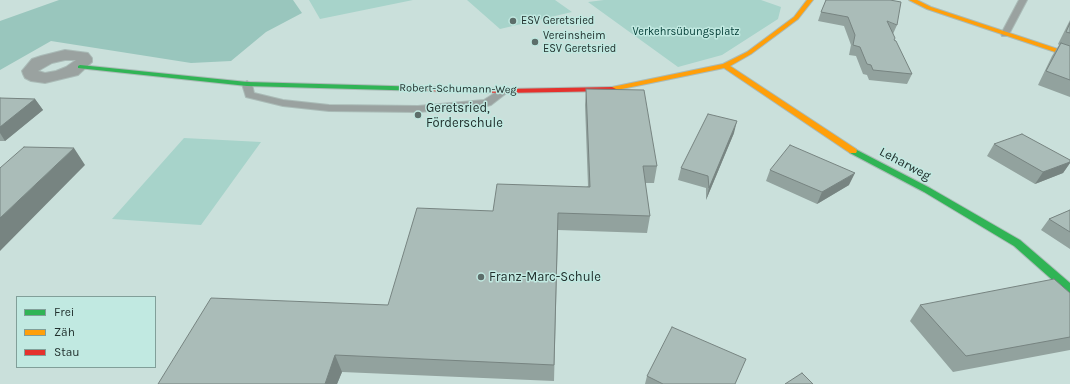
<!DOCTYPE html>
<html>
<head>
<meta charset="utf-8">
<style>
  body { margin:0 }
  #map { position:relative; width:1070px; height:384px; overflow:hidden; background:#cae0db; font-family:Karla,sans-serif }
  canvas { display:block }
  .legend { position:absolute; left:16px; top:296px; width:140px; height:72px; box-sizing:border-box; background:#c1e9e1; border:1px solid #819f99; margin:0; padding:5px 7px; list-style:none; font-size:12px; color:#21302d }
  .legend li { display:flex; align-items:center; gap:8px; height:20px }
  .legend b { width:20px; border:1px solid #819f99 }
</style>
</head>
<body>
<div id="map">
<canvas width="1070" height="384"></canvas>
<ul class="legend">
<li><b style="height:5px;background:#30b455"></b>Frei</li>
<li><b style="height:5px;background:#ff9f0a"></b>Zäh</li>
<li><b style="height:5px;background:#e5322d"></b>Stau</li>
</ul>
</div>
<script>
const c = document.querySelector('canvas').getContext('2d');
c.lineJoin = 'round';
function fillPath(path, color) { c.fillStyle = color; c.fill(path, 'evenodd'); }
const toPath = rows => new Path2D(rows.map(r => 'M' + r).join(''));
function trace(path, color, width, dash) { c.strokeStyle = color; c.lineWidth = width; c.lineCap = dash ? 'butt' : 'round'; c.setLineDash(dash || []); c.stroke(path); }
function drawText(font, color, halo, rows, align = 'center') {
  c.font = font + ' Karla,sans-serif'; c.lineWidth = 3; c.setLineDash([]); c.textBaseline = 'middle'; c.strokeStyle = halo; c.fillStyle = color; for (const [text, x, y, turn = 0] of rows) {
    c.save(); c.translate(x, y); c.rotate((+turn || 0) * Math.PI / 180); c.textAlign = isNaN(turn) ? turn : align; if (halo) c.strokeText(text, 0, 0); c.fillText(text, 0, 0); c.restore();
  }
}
const green = toPath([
  [309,0,413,0,320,19],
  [467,0,555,0,572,12,500,29],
  [604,0,761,0,781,7,778,19,722,55,678,67,588,2],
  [184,138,261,142,201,225,112,219]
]);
const forest = toPath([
  [59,0,293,0,302,13,266,32,231,61,191,63,51,41,0,70,0,21]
]);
const lane = toPath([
  [1019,0,1027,0,1008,36,1002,36,1001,34,1019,0],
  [247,81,252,84,254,93,283,100,329,105,418,106,484,100,501,89,504,88,509,91,491,105,487,106,418,112,329,111,283,106,246,97,242,84,247,81]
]);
const street = toPath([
  [65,50,88,53,92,58,92,62,78,75,45,83,31,81,25,78,23,74,22,71,32,59,41,56,65,50],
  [65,60,76,60,66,67,56,71,45,73,38,71,52,63,65,60]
]);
const fast = toPath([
  [80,65,247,82,427,87,431,89,427,91,247,86,78,68,78,66,80,65],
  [853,148,930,188,1020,240,1070,283,1070,293,1066,292,1014,246,924,192,850,153,849,151,850,149,853,148]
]);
const slow = toPath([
  [807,0,813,0,798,19,751,54,730,66,856,149,857,151,856,153,850,153,724,68,612,91,608,89,612,87,723,64,747,52,794,17,807,0],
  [909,0,917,0,931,7,1070,53,1070,57,927,9,909,0]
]);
const jam = toPath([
  [424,87,504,89,612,87,616,89,612,91,504,93,427,91,424,91,424,87]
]);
const wall = toPath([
  [826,0,897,25,893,34,894,40,912,74,907,84,869,80,867,75,863,74,856,56,849,55,851,45,844,26,818,21,821,12],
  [1070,20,1070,97,1038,85,1052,56,1059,45,1058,44],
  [586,89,657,166,654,183,645,183,650,216,647,233,558,230,554,381,342,372,337,384,158,384,388,305,588,186,585,105],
  [0,98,35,99,43,110,5,141,0,141],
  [734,133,706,200,706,188,678,180,681,168],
  [994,144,1070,160,1070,163,1063,173,1035,184,987,156],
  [770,170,849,185,817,204,766,181],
  [1070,210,1070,249,1041,230,1049,219],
  [1070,293,1070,350,953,372,910,321,920,305],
  [647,376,735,384,645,384]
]);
const shadedWall = toPath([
  [35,99,43,110,5,141,0,133,0,127],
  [737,121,734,133,706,200,709,188],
  [74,148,85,165,0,251,0,218],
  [1070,162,1070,163,1063,173,1035,184,1043,172],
  [855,173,849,185,817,204,822,192],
  [335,355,342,372,337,384,325,384]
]);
const building = toPath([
  [826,0,890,0,901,2,897,25,887,21,895,38,894,40,896,41,912,74,873,70,871,65,867,64,860,47,853,45,855,35,848,17,821,12,826,0],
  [1070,23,1070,33,1066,32,1070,23],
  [1061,43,1070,46,1070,80,1046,71,1061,43],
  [586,89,644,90,657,166,643,166,650,216,558,213,554,365,335,355,325,384,158,384,211,298,388,305,417,208,493,211,497,184,590,187,586,89],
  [0,98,35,99,0,127,0,98],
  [708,114,737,121,709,188,708,176,681,168,708,114],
  [1022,134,1070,160,1070,162,1043,172,994,144,1022,134],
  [790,145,855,173,822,192,770,170,790,145],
  [24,147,74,148,0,218,0,168,24,147],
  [1070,210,1070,232,1049,219,1070,210],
  [1054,279,1070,293,1070,337,966,356,920,305,1054,279],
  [672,327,746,359,735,384,663,384,647,376,672,327],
  [802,373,813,384,785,384,802,373]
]);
const markers = [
  [513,21,4,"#5c6e6a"],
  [535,42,4,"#5c6e6a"],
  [418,115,4,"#5c6e6a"],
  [481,277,4,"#5c6e6a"]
];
const farPoinames = [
  ["ESV Geretsried",521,21],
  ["Vereinsheim",543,36],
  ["ESV Geretsried",543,49]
];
const farParknames = [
  ["Verkehrsübungsplatz",686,32]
];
const farStreetnames = [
  ["Robert-Schumann-Weg",458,89,1]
];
const poiNames = [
  ["Geretsried,",426,108],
  ["Förderschule",426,123],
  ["Franz-Marc-Schule",489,277]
];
const streetNames = [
  ["Leharweg",905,164,28]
];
fillPath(green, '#a7d3ca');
fillPath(forest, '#99c6bd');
trace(lane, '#aabbb7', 2);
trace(street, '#aabbb7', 2);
trace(fast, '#aabbb7', 2);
trace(slow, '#aabbb7', 2);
trace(jam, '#aabbb7', 2);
fillPath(lane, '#9aa2a0');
fillPath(street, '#9aa2a0');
fillPath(fast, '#30b455');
fillPath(slow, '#ff9f0a');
fillPath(jam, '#e5322d');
fillPath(wall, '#92a29e');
fillPath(shadedWall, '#778481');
fillPath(building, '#aabcb8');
trace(building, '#778481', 1);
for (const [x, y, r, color] of markers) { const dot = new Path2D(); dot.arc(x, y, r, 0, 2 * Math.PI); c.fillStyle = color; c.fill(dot); trace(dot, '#c1e9e1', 1.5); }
drawText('11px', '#21302d', '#c1e9e1', farPoinames, 'left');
drawText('11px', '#003b34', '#c1e9e1', farParknames);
drawText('11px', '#21302d', '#c1e9e1', farStreetnames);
drawText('13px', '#21302d', '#c1e9e1', poiNames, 'left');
drawText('13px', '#21302d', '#c1e9e1', streetNames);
</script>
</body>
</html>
